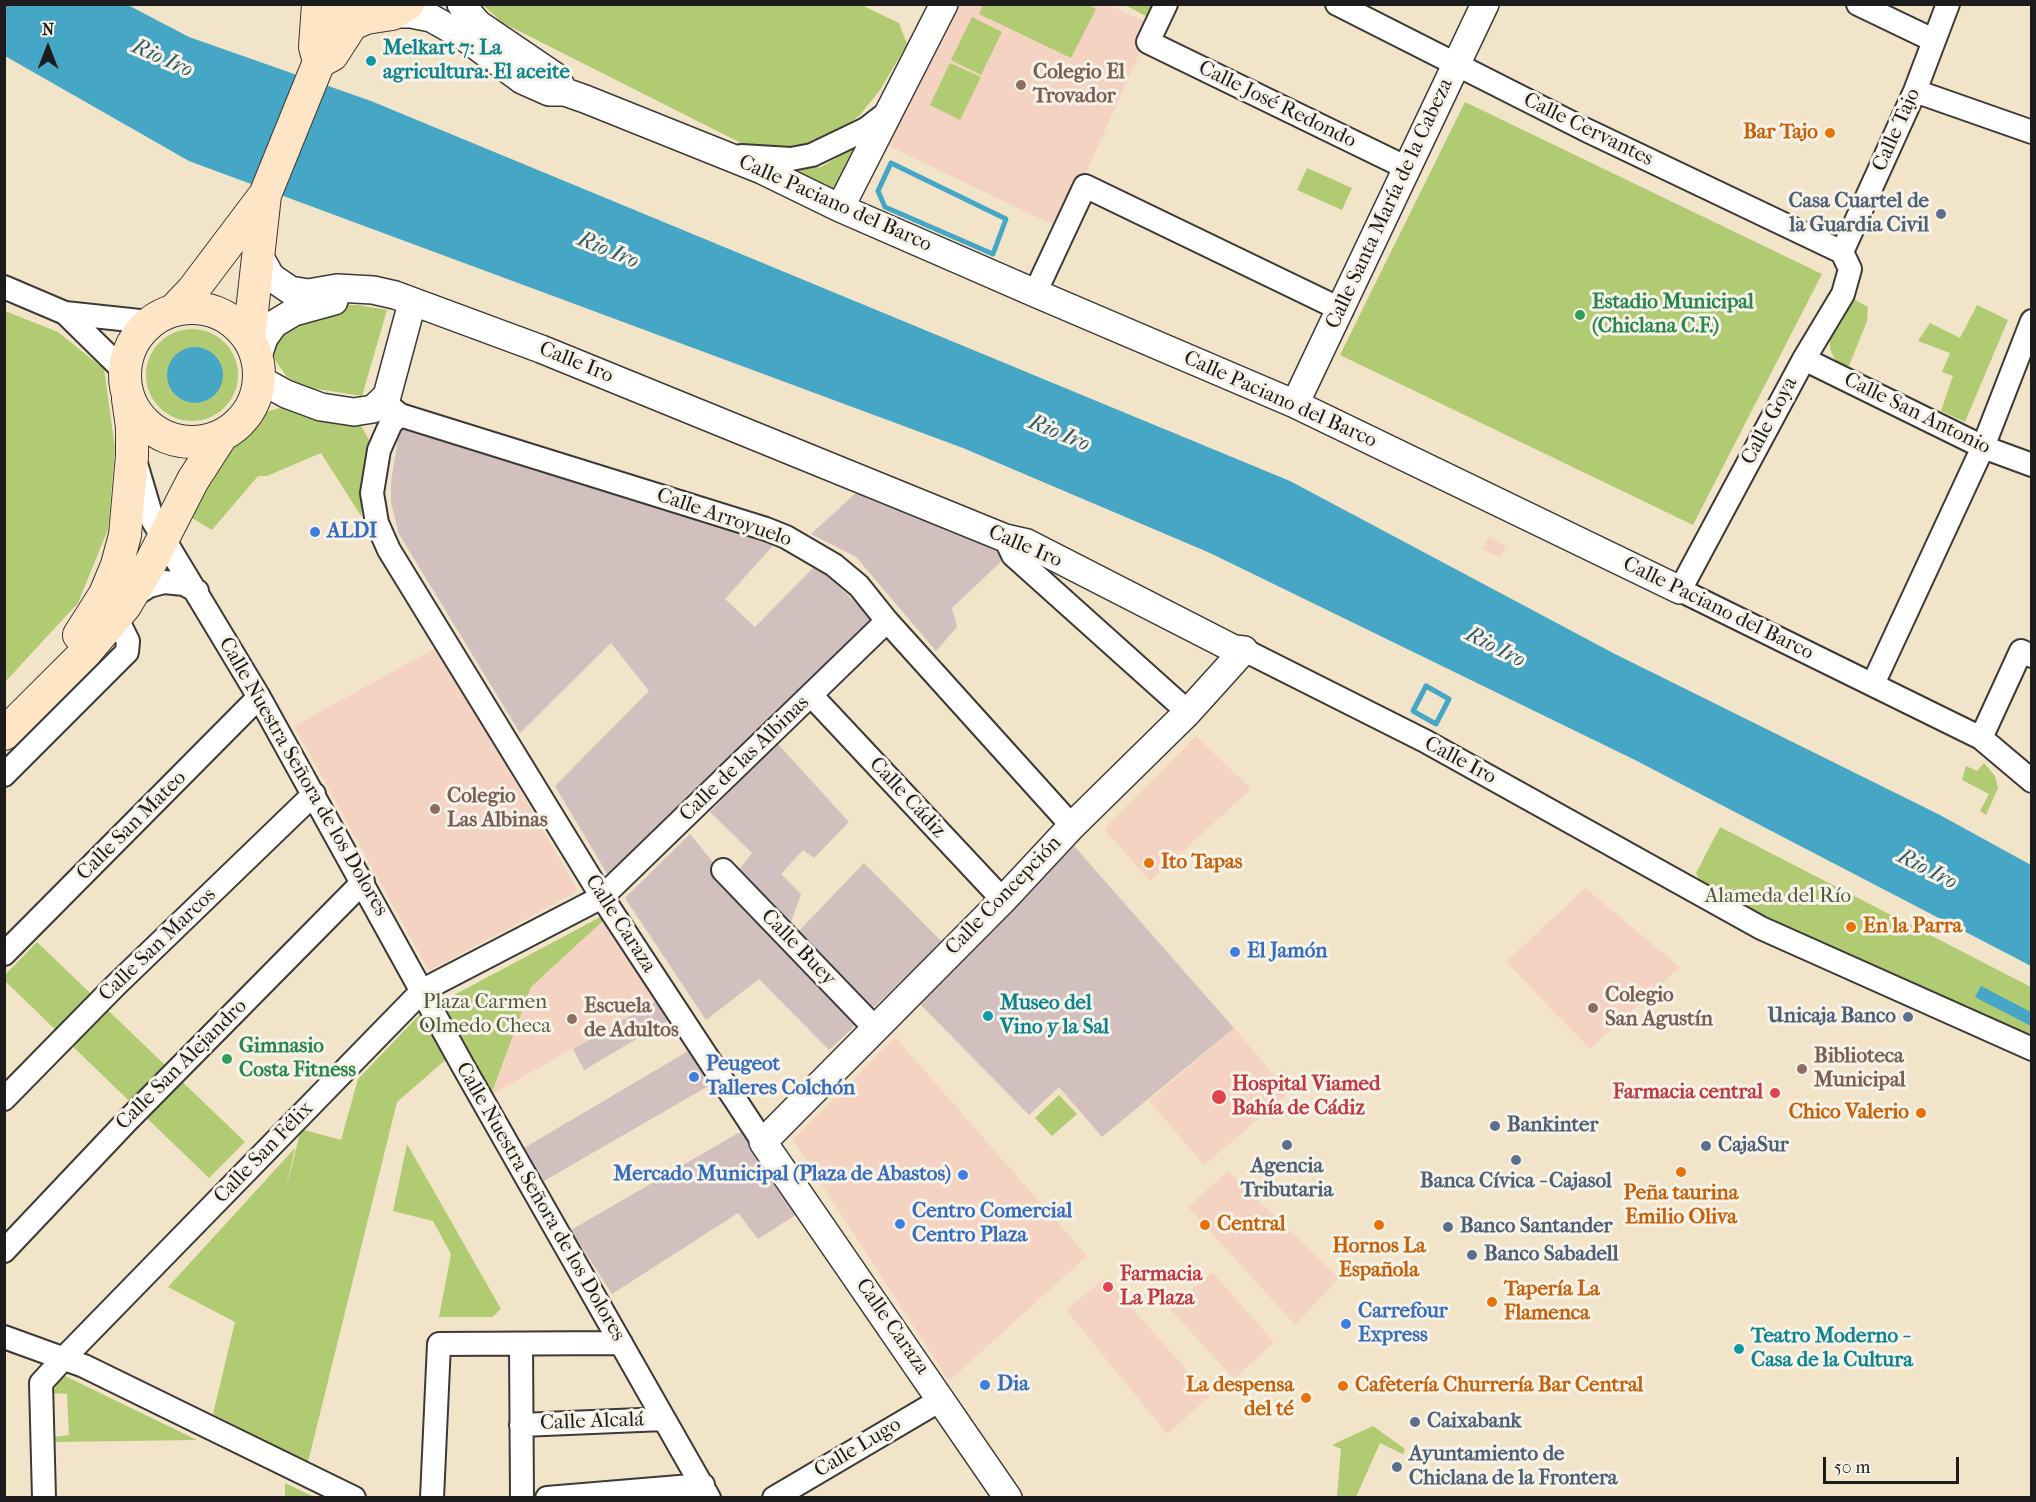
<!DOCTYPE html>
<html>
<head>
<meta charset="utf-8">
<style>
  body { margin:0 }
  #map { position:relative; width:2036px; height:1502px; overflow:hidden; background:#f1e4c9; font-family:"IM FELL French Canon",serif }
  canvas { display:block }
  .frame { position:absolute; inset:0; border:6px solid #1c1c1c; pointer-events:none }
  .north { position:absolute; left:18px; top:18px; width:60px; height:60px; -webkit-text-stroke:4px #f7f3e8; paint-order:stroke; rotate:0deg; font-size:16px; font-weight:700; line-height:24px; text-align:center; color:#1c1c1c }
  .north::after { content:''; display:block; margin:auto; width:21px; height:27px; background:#1c1c1c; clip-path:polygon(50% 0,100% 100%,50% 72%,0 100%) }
  .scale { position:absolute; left:1823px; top:1457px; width:136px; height:27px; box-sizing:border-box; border:3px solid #1c1c1c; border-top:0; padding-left:8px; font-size:18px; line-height:21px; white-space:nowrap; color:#1c1c1c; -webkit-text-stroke:4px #f7f3e8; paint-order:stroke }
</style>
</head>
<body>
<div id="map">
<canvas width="2036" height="1502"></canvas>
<div class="frame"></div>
<div class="north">N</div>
<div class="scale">50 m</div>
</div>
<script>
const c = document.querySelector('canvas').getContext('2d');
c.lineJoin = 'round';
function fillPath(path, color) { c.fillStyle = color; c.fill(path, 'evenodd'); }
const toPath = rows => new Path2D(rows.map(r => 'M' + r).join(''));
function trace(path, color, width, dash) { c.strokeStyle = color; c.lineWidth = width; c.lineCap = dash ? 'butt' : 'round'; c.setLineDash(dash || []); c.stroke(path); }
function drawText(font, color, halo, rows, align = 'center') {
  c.font = font + ' "IM FELL French Canon",serif'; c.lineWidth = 6; c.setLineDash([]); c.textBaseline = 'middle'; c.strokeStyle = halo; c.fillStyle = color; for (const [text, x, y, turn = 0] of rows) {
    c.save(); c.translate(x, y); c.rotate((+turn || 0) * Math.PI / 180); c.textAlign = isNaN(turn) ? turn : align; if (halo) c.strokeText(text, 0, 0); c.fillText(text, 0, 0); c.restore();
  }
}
const built = toPath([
  [955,5,1110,5,1152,25,1061,229,887,145],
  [1489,537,1506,546,1500,558,1482,549],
  [438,647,578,891,429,971,294,726],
  [1196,736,1251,789,1150,881,1104,829],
  [1585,888,1680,967,1590,1049,1506,962],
  [606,918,663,997,491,1095,531,987],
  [1234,1028,1289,1093,1204,1165,1149,1101],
  [895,1037,1087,1256,949,1381,793,1140],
  [1228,1171,1339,1278,1295,1325,1188,1207],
  [1212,1272,1274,1342,1234,1379,1170,1309],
  [1105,1278,1210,1396,1167,1434,1066,1310]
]);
const industrial = toPath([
  [401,421,778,540,725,599,755,627,816,565,874,620,612,882,555,786,649,691,611,643,520,733,399,534,391,503,391,482],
  [868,482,989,538,1006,557,952,608,957,627,936,651,856,557,811,534],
  [777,743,849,822,814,858,803,850,781,874,801,894,790,925,738,871,752,853,710,812],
  [690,834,768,929,855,1026,829,1050,759,979,706,1020,625,898],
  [1074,846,1234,1028,1102,1137,1059,1087,1029,1115,916,1000],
  [864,863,942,942,871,1010,797,933],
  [663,997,674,1017,584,1070,573,1049],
  [695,1047,717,1081,544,1181,524,1148],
  [747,1128,800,1212,758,1239,738,1213,612,1294,571,1230]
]);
const green = toPath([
  [483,5,861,5,899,23,907,44,880,90,859,116,833,135,814,143,789,149,769,149,741,143,503,23],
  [983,5,1087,4,1096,9,1071,58,979,14],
  [1125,5,1154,5,1148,17],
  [972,17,1002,32,981,75,951,60],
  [950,63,981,77,960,120,930,105],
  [1465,102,1822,274,1693,525,1340,355],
  [856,147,832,194,785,172,821,167],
  [1307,168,1352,188,1342,210,1297,190],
  [1850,297,1868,307,1867,321,1847,371,1834,358,1830,348,1830,337],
  [339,305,358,305,387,310,362,396,304,387,287,377,270,353,279,333],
  [1977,305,2008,320,1965,422,1941,411,1953,376,1942,372,1950,353,1918,341,1930,323,1960,338],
  [5,311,58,332,104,369,115,448,108,529,78,603,5,682],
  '146 375a46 46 0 1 1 92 0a46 46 0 1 1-92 0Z',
  [283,407,360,424,369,440,361,516,321,453,267,476,258,476,212,530,187,515,232,446,266,412],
  [1984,763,1995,776,1998,788,1986,815,1980,811,1989,794,1962,780,1966,766,1977,771],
  [1720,827,2031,987,2031,1049,1906,991,1701,884,1696,873],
  [604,915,606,918,531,987,491,1095,441,1002],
  [37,942,245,1142,209,1178,5,981,4,976],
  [424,1010,450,1056,397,1102,308,1462,213,1414,235,1322,168,1287,295,1148,285,1193,301,1129,341,1140,358,1079],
  [1059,1095,1077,1114,1052,1136,1035,1118],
  [407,1144,501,1309,492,1317,439,1317,451,1254,433,1221,393,1211],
  [65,1376,197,1440,55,1442,54,1437,69,1435,67,1394,53,1393,57,1383],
  [1373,1426,1405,1449,1403,1454,1380,1443,1356,1497,1337,1497,1341,1449,1332,1445],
  [285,1483,314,1497,285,1497]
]);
const water = toPath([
  [4,5,128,5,189,37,371,101,1290,481,1615,654,1940,815,2031,865,2031,966,1635,760,1210,553,963,448,189,161,5,56],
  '167 375a28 28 0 1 1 56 0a28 28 0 1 1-56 0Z',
  [1981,986,2031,1012,2031,1026,1975,997]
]);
const stream = toPath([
  [891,163,1006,219,993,254,885,207,878,191,891,163],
  [1426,686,1449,699,1436,724,1413,711,1426,686]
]);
const minor = toPath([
  [1166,4,1148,42,1407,168],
  [1337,4,1584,129,1842,252],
  [1858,4,1933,40],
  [1915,91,2032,132],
  [741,156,791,159,812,155,866,129,888,112],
  [1842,252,1850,269,1843,294,1804,359,1680,590,1981,738,2032,781],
  [1842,252,1915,91,1948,4],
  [4,287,65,313,149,322],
  [1035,293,1085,186,1342,310],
  [65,313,124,371],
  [1804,359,1983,447,2032,465],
  [389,406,400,415,766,529,786,537,834,565,859,586,887,621,1072,826],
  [400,415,391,423,379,450,372,493,377,523,389,550,602,897,763,1142],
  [137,467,153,521,259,697,463,1066,709,1498],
  [1005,538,1013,555,1188,712],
  [130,598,149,586,164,582,184,584,197,591],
  [1244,650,1425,741,1761,928,2032,1049],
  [1873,684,1983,447,2032,321],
  [811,695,1003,900],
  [1981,738,2021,651,2032,656],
  [4,775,127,652,128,641,116,617],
  [723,870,874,1027],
  [4,954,259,697],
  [4,1099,116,985,314,794],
  [4,1251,127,1121,363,882],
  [4,1337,84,1366,354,1498],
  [521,1344,522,1498],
  [521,1425,664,1419],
  [44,1498,41,1383,64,1358,423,990,602,897,887,621],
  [432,1498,439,1344,621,1343],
  [547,1498,703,1485],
  [774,1498,942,1399]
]);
const tertiary = toPath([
  [461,4,478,24,556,77,561,86],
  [392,14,411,14,431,18,463,36,522,80,549,92,565,92,585,99,762,170,840,208,1035,293,1295,404,1680,590],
  [840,208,944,4],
  [258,254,271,277,290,290,308,293,337,288,373,290,395,295,541,349,1005,538,1027,543,1234,649,1244,650],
  [257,359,264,338,274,324,294,312,334,301],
  [259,379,286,394,321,407,354,412,373,409,387,396,412,303],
  [1295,404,1485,4],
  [1008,1498,763,1142,1003,900,1072,826,1188,712,1244,650]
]);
const secondary = toPath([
  [318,4,315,47,319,62],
  [329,4,352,16,366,18,392,14,408,4],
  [319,62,332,55,352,24,366,18],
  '125 375a67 67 0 1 1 134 0a67 67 0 1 1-134 0Z',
  [174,310,193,290,264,196],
  [249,338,265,195,319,62],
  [79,635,105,594,117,565,125,535,132,456,132,427,128,399],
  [4,734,86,652,125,606,150,564,193,480,222,435]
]);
const markers = [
  [371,61,6,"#0f9aa8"],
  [1021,85,6,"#8d6e63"],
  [1830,133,6,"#e8710a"],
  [1941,214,6,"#5c6f8a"],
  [1580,315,6,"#2e9e5b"],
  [315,532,6,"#3f7fe0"],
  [435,809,6,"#8d6e63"],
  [1149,863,6,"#e8710a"],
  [1851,927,6,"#e8710a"],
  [1235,952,6,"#3f7fe0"],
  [1593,1008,6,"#8d6e63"],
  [988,1016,6,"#0f9aa8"],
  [1908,1017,6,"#5c6f8a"],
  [572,1019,6,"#8d6e63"],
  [227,1059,6,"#2e9e5b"],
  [1802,1069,6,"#8d6e63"],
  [694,1077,6,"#3f7fe0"],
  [1775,1093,6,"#e0444e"],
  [1219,1097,8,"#e0444e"],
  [1921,1113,6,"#e8710a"],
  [1495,1126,6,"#5c6f8a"],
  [1287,1145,6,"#5c6f8a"],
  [1706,1146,6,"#5c6f8a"],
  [1516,1160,6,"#5c6f8a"],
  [1681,1172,6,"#e8710a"],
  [963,1175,6,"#3f7fe0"],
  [900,1224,6,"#3f7fe0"],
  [1205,1225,6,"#e8710a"],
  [1379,1225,6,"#e8710a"],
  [1448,1227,6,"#5c6f8a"],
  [1472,1255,6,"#5c6f8a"],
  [1108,1287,6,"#e0444e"],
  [1492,1302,6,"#e8710a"],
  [1346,1324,6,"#3f7fe0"],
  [1739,1349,6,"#0f9aa8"],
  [985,1385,6,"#3f7fe0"],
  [1343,1386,6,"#e8710a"],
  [1306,1398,6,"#e8710a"],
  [1415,1422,6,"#5c6f8a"],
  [1397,1467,6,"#5c6f8a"]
];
const cultureNames = [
  ["Melkart 7: La",383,49],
  ["agricultura: El aceite",383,73],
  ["Museo del",1000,1004],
  ["Vino y la Sal",1000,1028],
  ["Teatro Moderno -",1751,1337],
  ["Casa de la Cultura",1751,1361]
];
const educationNames = [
  ["Colegio El",1033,73],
  ["Trovador",1033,97],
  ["Colegio",447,797],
  ["Las Albinas",447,821],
  ["Colegio",1605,996],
  ["San Agustín",1605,1020],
  ["Escuela",584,1007],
  ["de Adultos",584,1031],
  ["Biblioteca",1814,1057],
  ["Municipal",1814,1081]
];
const streetNames = [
  ["Calle José Redondo",1277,105,26],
  ["Calle Cervantes",1588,130,26],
  ["Calle Tajo",1897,130,-66],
  ["Calle Paciano del Barco",835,204,24],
  ["Calle Santa María de la Cabeza",1390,204,-65],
  ["Calle Iro",576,363,22],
  ["Calle Paciano del Barco",1280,400,24],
  ["Calle San Antonio",1917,414,26],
  ["Calle Goya",1770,421,-62],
  ["Calle Arroyuelo",724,518,19],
  ["Calle Iro",1025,547,23],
  ["Calle Paciano del Barco",1718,609,26],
  ["Calle de las Albinas",745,759,-44],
  ["Calle Iro",1460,761,28],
  ["Calle Nuestra Señora de los Dolores",303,777,60],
  ["Calle Cádiz",907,798,47],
  ["Calle San Mateo",132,826,-45],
  ["Calle Concepción",1004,896,-46],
  ["Calle Caraza",620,924,57],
  ["Calle San Marcos",158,945,-44],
  ["Calle Buey",798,948,46],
  ["Calle San Alejandro",182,1065,-45],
  ["Calle San Félix",264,1153,-46],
  ["Calle Nuestra Señora de los Dolores",540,1202,60],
  ["Calle Caraza",892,1327,55],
  ["Calle Alcalá",592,1422,-2],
  ["Calle Lugo",858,1448,-31]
];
const foodNames = [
  ["Bar Tajo",1818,133,"right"],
  ["Ito Tapas",1161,863],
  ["En la Parra",1863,927],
  ["Chico Valerio",1909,1113,"right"],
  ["Peña taurina",1681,1194,"center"],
  ["Emilio Oliva",1681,1218,"center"],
  ["Central",1217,1225],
  ["Hornos La",1379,1247,"center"],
  ["Española",1379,1271,"center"],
  ["Tapería La",1504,1290],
  ["Flamenca",1504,1314],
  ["La despensa",1294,1386,"right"],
  ["del té",1294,1410,"right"],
  ["Cafetería Churrería Bar Central",1355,1386]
];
const serviceNames = [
  ["Casa Cuartel de",1929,202,"right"],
  ["la Guardia Civil",1929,226,"right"],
  ["Unicaja Banco",1896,1017,"right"],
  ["Bankinter",1507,1126],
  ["CajaSur",1718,1146],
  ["Agencia",1287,1167,"center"],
  ["Tributaria",1287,1191,"center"],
  ["Banca Cívica - Cajasol",1516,1182,"center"],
  ["Banco Santander",1460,1227],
  ["Banco Sabadell",1484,1255],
  ["Caixabank",1427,1422],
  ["Ayuntamiento de",1409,1455],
  ["Chiclana de la Frontera",1409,1479]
];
const leisureNames = [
  ["Estadio Municipal",1592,303],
  ["(Chiclana C.F.)",1592,327],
  ["Gimnasio",239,1047],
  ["Costa Fitness",239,1071]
];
const shopNames = [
  ["ALDI",327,532],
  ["El Jamón",1247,952],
  ["Peugeot",706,1065],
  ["Talleres Colchón",706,1089],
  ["Mercado Municipal (Plaza de Abastos)",951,1175,"right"],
  ["Centro Comercial",912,1212],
  ["Centro Plaza",912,1236],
  ["Carrefour",1358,1312],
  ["Express",1358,1336],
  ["Dia",997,1385]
];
const parkNames = [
  ["Alameda del Río",1778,897],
  ["Plaza Carmen",485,1003],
  ["Olmedo Checa",485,1027]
];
const healthNames = [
  ["Hospital Viamed",1232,1085],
  ["Bahía de Cádiz",1232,1109],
  ["Farmacia central",1763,1093,"right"],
  ["Farmacia",1120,1275],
  ["La Plaza",1120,1299]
];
const waterNames = [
  ["Rio Iro",162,59,24],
  ["Rio Iro",608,251,22],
  ["Rio Iro",1059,434,22],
  ["Rio Iro",1495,648,27],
  ["Rio Iro",1927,870,27]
];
fillPath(built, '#f5d3c2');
fillPath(industrial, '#d1c0bd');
fillPath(green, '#b0cb71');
fillPath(water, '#46a6c5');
trace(stream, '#46a6c5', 5);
trace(minor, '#3c3a36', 26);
trace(tertiary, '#3c3a36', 30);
trace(secondary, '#3c3a36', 34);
trace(minor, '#fff', 22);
trace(tertiary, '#fff', 27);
trace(secondary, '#fee5c5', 32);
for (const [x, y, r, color] of markers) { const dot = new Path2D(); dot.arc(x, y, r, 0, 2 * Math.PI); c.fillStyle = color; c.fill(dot); trace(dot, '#f7f3e8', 2); }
drawText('bold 21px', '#0d838f', '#f7f3e8', cultureNames, 'left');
drawText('bold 21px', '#785e54', '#f7f3e8', educationNames, 'left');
drawText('21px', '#1c1c1c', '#f7f3e8', streetNames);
drawText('bold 21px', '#c56008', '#f7f3e8', foodNames, 'left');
drawText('bold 21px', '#4e5e75', '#f7f3e8', serviceNames, 'left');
drawText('bold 21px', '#27864d', '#f7f3e8', leisureNames, 'left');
drawText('bold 21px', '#366cbe', '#f7f3e8', shopNames, 'left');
drawText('21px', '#50593a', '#f7f3e8', parkNames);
drawText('bold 21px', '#be3a42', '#f7f3e8', healthNames, 'left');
drawText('italic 22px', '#2f5a68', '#f7f3e8', waterNames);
</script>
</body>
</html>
